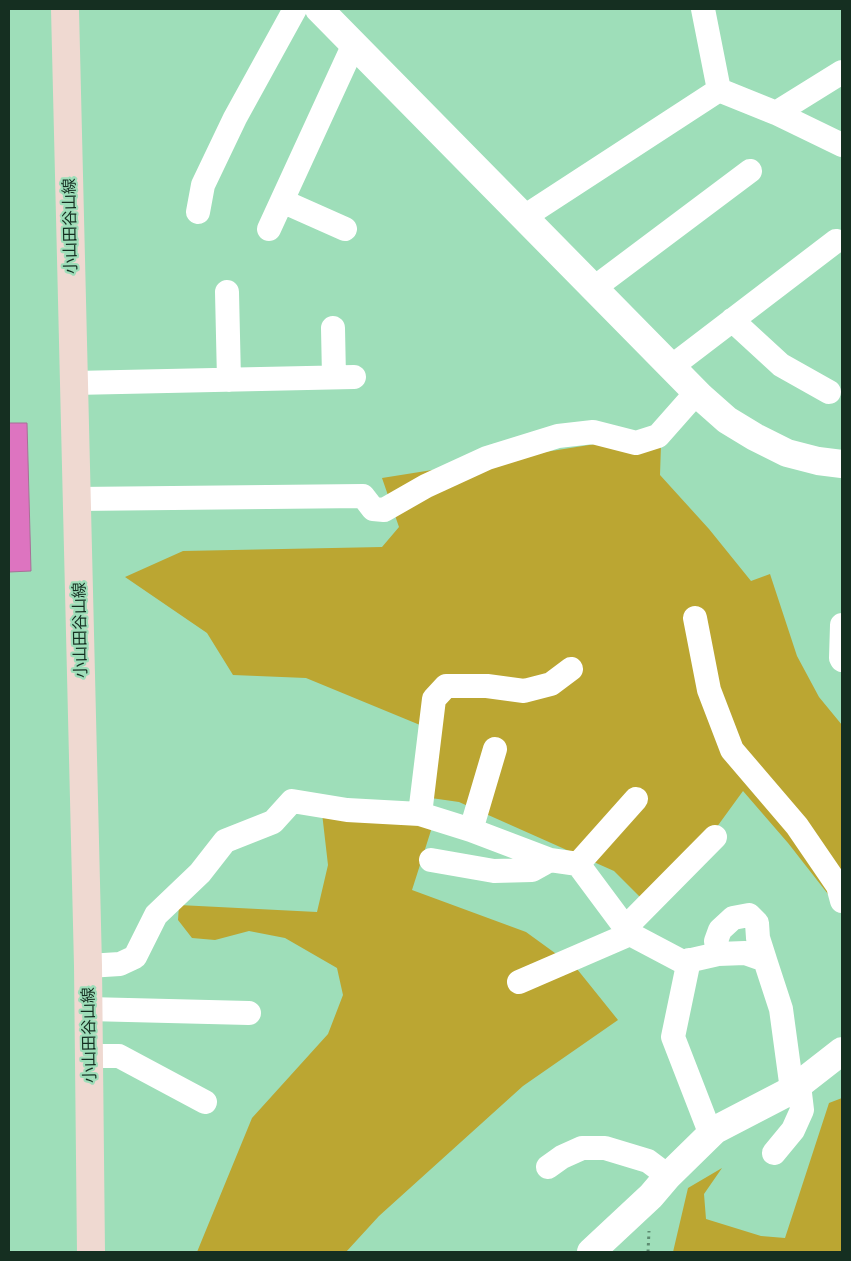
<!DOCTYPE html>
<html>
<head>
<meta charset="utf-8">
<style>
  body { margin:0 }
  #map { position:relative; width:851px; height:1261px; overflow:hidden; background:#9edeb9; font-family:"Exo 2",sans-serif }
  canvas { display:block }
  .frame { position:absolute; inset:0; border:10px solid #152f21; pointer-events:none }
</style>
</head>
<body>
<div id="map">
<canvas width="851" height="1261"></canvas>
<div class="frame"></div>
</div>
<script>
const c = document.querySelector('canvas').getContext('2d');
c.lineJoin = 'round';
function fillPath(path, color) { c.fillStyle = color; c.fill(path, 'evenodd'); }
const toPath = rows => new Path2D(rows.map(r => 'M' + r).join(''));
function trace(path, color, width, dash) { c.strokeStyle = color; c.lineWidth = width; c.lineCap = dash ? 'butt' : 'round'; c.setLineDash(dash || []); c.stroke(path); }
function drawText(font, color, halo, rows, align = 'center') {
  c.font = font + ' "Exo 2","Noto Sans JP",sans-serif'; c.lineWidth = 4.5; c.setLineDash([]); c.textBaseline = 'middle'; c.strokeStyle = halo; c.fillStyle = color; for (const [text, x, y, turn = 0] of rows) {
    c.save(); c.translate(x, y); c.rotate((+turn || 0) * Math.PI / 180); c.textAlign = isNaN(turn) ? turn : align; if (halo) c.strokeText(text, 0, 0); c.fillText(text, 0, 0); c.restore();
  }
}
const green = toPath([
  [633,438,661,445,660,475,709,529,751,581,770,574,797,656,819,697,842,725,842,912,788,843,743,791,655,912,614,871,459,802,431,798,437,732,306,678,233,675,207,633,125,577,183,551,382,547,399,527,382,478],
  [322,813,434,821,412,890,526,932,577,969,618,1020,523,1086,379,1216,346,1252,197,1252,252,1118,328,1034,343,995,337,968,285,938,249,931,215,940,192,938,178,920,179,905,317,912,328,865],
  [842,1098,842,1252,673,1252,688,1188,722,1168,704,1194,706,1219,761,1236,785,1238,829,1103]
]);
const building = toPath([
  [9,423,27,423,31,571,9,572,9,423]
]);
const path = toPath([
  [648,1252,649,1231]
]);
const minor = toPath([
  [703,9,719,90,776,113,842,145],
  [776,113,842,72],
  [282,201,345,229],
  [198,212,203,185,235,118,295,9],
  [524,217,719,90],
  [269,229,354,44],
  [594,288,750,171],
  [227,292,229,380],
  [732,320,781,365,829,392],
  [333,328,334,377],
  [671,367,836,241],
  [74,383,354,377],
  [77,499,363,496,373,509,384,510,426,486,487,458,558,436,593,432,636,443,658,436,696,393],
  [695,618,709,690,732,750,797,826,838,886,842,901],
  [842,625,841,658,842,660],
  [420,814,434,699,446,686,487,686,524,691,551,684,571,669],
  [471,830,495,749],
  [431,860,494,871,532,870,550,860],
  [578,864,636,799],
  [625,928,715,837],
  [718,954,716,941,720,930,733,918,749,915,757,923,758,938,765,960],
  [689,960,673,1037,711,1135],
  [88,966,120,964,135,957,156,915,200,873,225,841,273,822,292,801,347,810,420,814,471,830,550,860,578,864,630,934,683,962,718,954,745,953,765,960,781,1009,792,1090],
  [519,982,630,934],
  [88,1009,249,1013],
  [89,1056,119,1056,205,1102],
  [774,1153,793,1130,802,1110,799,1085],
  [548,1167,562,1157,582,1148,605,1148,648,1161,668,1176]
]);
const tertiary = toPath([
  [319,9,701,397,727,420,755,437,787,453,818,461,842,464],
  [591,1252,651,1196,668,1176,715,1130,792,1090,842,1051]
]);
const secondary = toPath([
  [65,9,88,966,91,1252]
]);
const streetNames = [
  ["小山田谷山線",70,226,-91],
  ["小山田谷山線",80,630,-91],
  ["小山田谷山線",89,1035,-91]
];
fillPath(green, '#bba632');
fillPath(building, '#dd74c0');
trace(building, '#a67196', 1);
trace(path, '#5d8b71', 3, [2.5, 4]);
trace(minor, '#fff', 24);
trace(tertiary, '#fff', 28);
trace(secondary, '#efd9d1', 28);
drawText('16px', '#152f21', '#9edeb9', streetNames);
</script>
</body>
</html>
